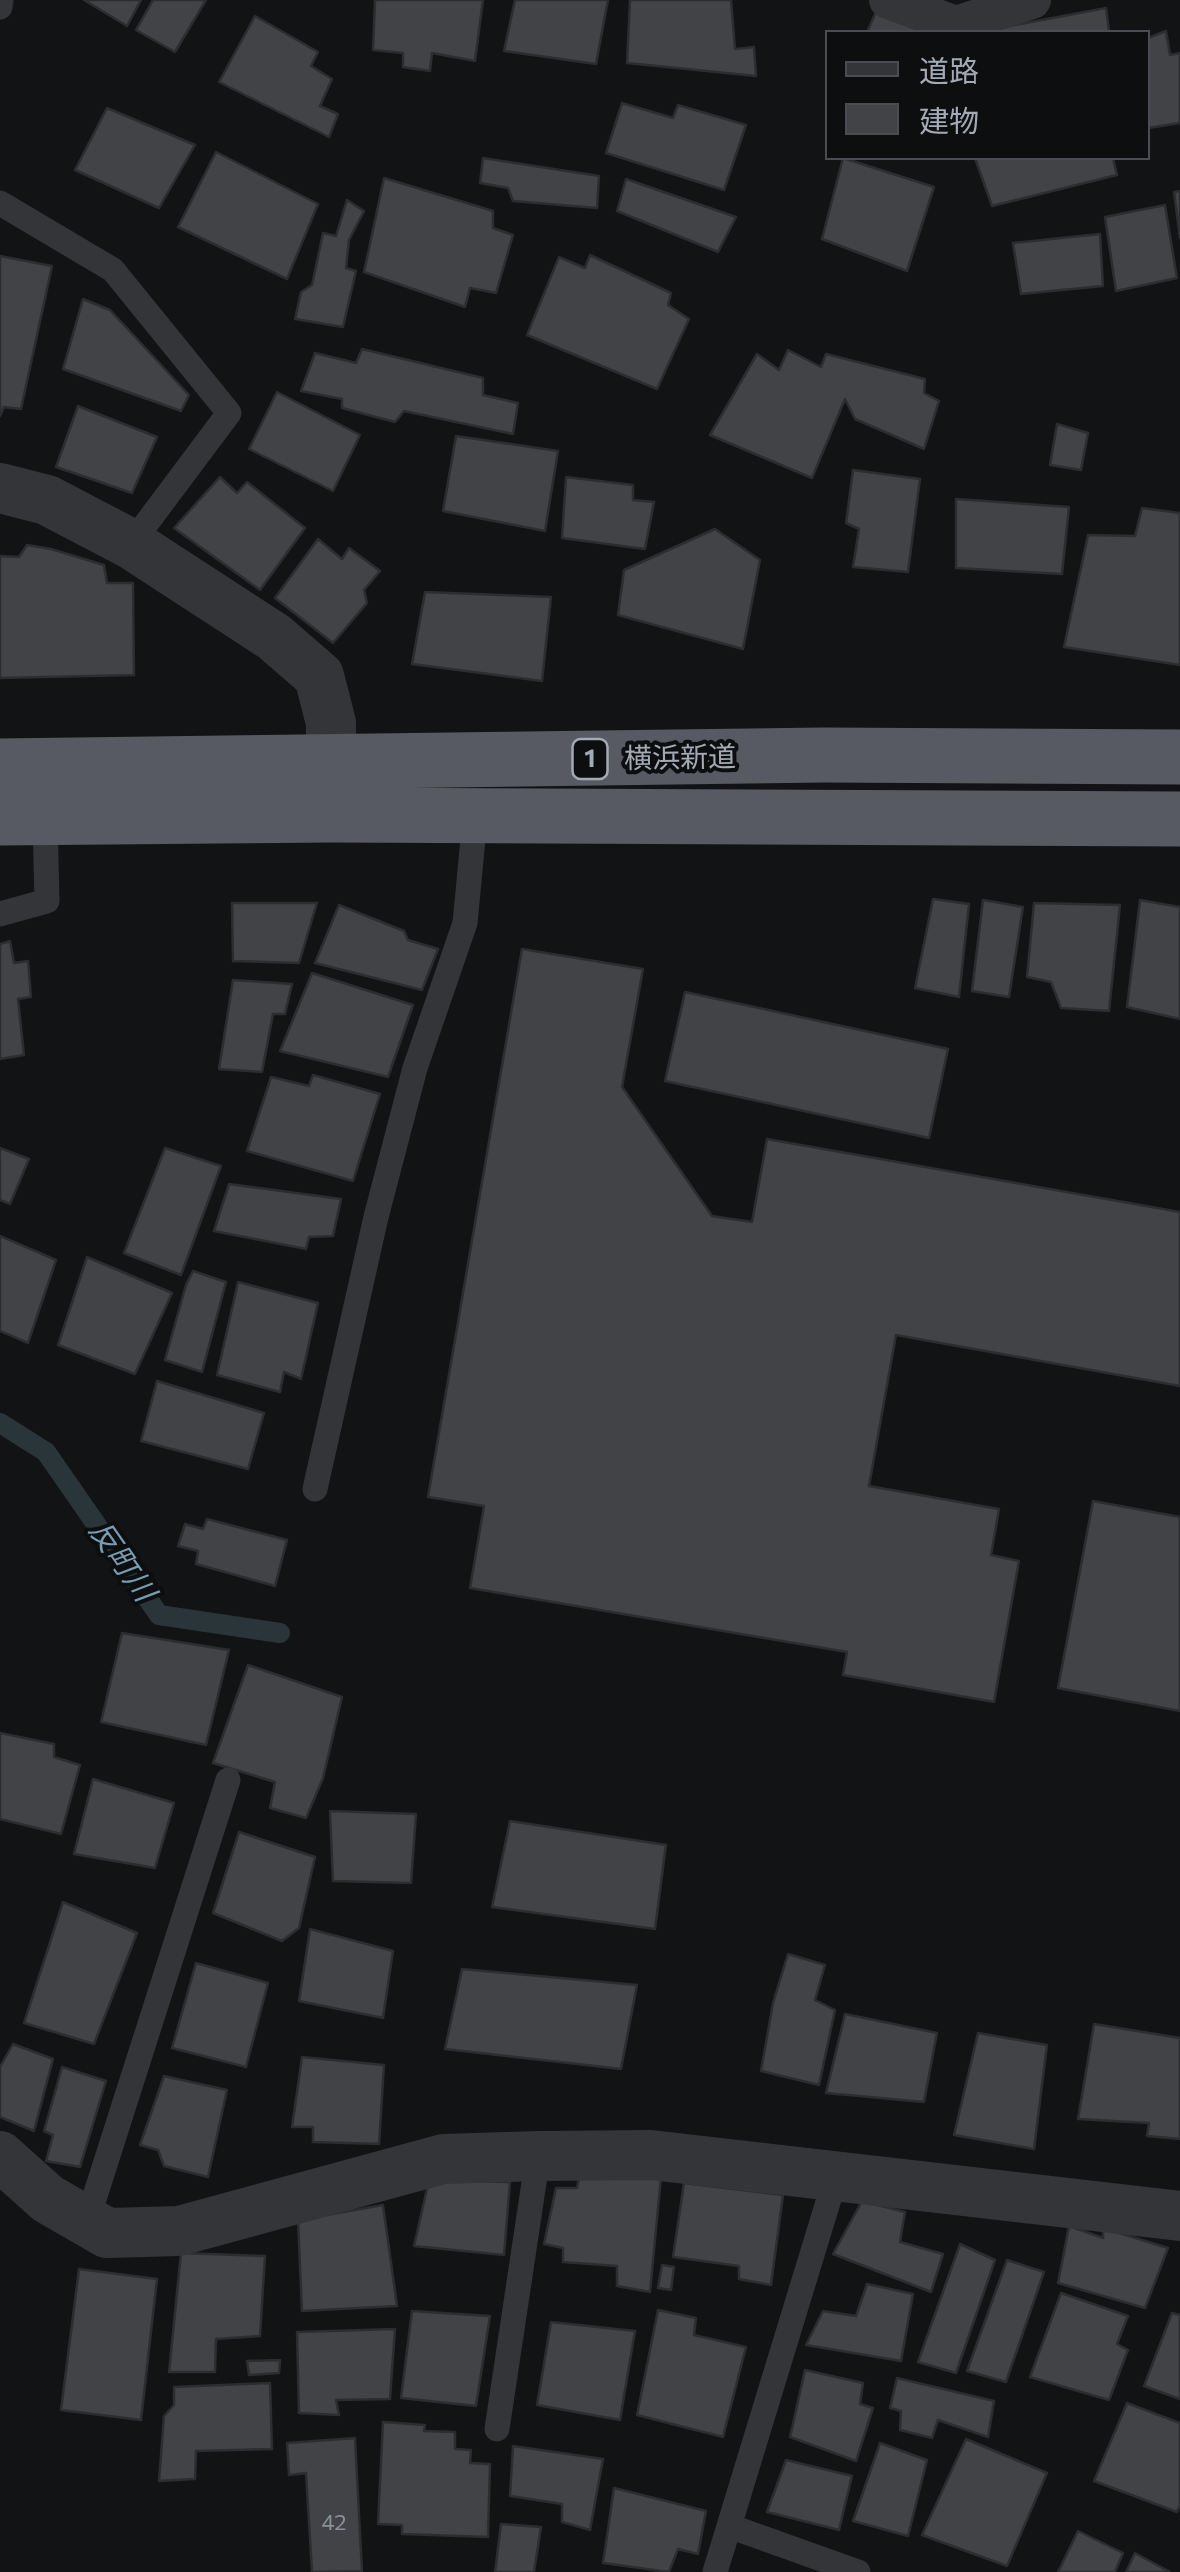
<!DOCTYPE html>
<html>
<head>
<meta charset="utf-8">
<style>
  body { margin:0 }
  #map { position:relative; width:1180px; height:2572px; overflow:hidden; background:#121314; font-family:Commissioner,"Noto Sans JP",sans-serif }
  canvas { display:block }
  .legend { position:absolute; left:825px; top:30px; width:325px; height:130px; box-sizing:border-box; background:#0d0e0f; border:2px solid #494c51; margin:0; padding:12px 18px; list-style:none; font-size:30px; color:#a3aab5 }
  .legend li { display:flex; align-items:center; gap:20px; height:50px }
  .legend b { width:50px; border:2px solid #494c51 }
</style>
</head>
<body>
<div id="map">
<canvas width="1180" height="2572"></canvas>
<ul class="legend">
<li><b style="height:12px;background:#333539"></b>道路</li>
<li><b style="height:28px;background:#414347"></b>建物</li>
</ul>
</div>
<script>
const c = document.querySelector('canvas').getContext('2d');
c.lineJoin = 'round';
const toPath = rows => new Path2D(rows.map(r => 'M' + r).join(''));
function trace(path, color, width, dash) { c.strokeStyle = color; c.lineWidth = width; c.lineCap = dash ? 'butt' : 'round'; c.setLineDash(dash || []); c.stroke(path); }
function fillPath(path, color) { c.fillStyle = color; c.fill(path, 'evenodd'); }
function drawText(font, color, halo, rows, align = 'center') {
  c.font = font + ' Commissioner,"Noto Sans JP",sans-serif'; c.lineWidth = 8; c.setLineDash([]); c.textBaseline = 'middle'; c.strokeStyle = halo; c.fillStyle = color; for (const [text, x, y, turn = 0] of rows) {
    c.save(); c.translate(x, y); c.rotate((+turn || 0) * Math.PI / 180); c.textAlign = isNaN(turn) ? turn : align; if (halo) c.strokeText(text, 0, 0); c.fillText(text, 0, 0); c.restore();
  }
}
const stream = toPath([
  [0,1423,46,1452,159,1615,280,1633]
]);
const building = toPath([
  [84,0,141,0,127,26,84,0],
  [153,0,206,0,175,52,136,30,153,0],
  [375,0,483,0,475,61,432,53,430,71,403,67,403,53,373,50,375,0],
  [515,0,608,0,596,64,504,51,515,0],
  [630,0,731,0,735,49,754,47,756,76,627,63,630,0],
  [1106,8,1109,32,983,32,983,31,1106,8],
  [876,12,926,32,867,32,876,12],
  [255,16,318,52,311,66,332,79,320,106,338,114,329,137,219,82,255,16],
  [1166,31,1170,55,1180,53,1180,123,1148,128,1148,38,1166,31],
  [622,103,673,118,678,105,746,125,724,190,606,153,622,103],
  [107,108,195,145,159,208,75,170,107,108],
  [216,152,318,204,287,279,178,227,216,152],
  [483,158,599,176,597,208,513,201,508,188,480,183,483,158],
  [843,158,934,187,907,271,822,239,843,158],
  [975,158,1113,158,1117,175,992,206,975,158],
  [384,178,493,211,493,228,513,235,496,293,470,288,465,307,364,272,384,178],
  [626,179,736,217,718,252,617,211,626,179],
  [1180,191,1180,238,1174,192,1180,191],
  [347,200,364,211,349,240,346,268,356,271,343,327,295,319,301,292,312,285,323,233,336,236,347,200],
  [1165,205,1177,278,1116,291,1105,217,1165,205],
  [1100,234,1103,286,1021,294,1013,243,1100,234],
  [590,255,671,293,668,305,689,319,657,389,527,335,559,257,585,268,590,255],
  [0,256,52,266,21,409,4,407,0,416,0,256],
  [83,299,110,310,189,395,181,411,63,369,83,299],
  [362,349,483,378,483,395,518,403,513,434,404,411,395,422,342,408,342,399,301,391,315,353,356,363,362,349],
  [788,350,821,367,826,354,925,379,924,393,939,401,924,449,855,419,845,399,812,478,710,435,757,354,779,370,788,350],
  [277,392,360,435,333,491,249,449,277,392],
  [78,406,157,437,132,493,56,467,78,406],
  [1057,424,1088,433,1081,470,1050,465,1057,424],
  [456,436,558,451,545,531,443,511,456,436],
  [853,470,920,479,908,572,853,567,859,529,846,523,853,470],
  [220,477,237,493,247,482,305,528,260,590,174,528,220,477],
  [566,477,633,485,633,500,654,502,645,549,562,538,566,477],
  [956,499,1069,507,1062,574,956,568,956,499],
  [1142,508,1180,513,1180,665,1064,647,1088,535,1135,536,1142,508],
  [715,529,760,560,743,649,618,615,624,570,715,529],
  [318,539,342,559,349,548,380,571,364,590,367,603,333,643,275,598,318,539],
  [27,545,51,549,104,565,107,583,133,583,134,675,0,678,0,556,19,557,27,545],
  [425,592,551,597,542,681,412,664,425,592],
  [933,899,969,904,959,997,915,988,933,899],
  [983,900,1023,907,1009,997,972,991,983,900],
  [1140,900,1180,907,1180,1019,1127,1007,1140,900],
  [232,903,317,903,299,963,233,961,232,903],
  [1034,903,1120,905,1109,1011,1061,1008,1051,982,1027,977,1034,903],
  [339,905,404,931,408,940,438,949,422,990,315,963,339,905],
  [10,941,14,963,28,961,31,997,18,999,24,1055,0,1059,0,944,10,941],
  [522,949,643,969,622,1087,712,1216,752,1222,767,1139,1180,1212,1180,1386,896,1335,869,1486,999,1509,991,1555,1019,1561,994,1702,843,1675,847,1652,470,1588,484,1506,428,1497,522,949],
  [312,973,413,1005,388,1077,280,1051,312,973],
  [233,980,292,984,285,1014,273,1014,262,1072,219,1069,233,980],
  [685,992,948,1049,929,1138,665,1081,685,992],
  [313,1075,380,1094,353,1181,247,1151,271,1077,309,1086,313,1075],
  [0,1148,29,1159,10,1204,0,1200,0,1148],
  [165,1148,221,1166,181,1275,124,1253,165,1148],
  [229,1184,341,1199,333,1236,309,1237,306,1249,214,1231,229,1184],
  [0,1236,56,1260,28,1343,0,1331,0,1236],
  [87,1257,172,1293,135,1374,58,1345,87,1257],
  [193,1271,226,1282,202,1372,165,1360,186,1285,193,1271],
  [238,1282,318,1303,301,1379,284,1372,280,1392,217,1375,238,1282],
  [157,1381,264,1413,248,1469,141,1441,157,1381],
  [1093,1501,1180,1517,1180,1711,1058,1688,1093,1501],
  [207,1519,287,1540,275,1586,196,1564,198,1551,178,1546,185,1524,203,1529,207,1519],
  [122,1633,229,1650,206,1745,101,1722,122,1633],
  [248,1665,342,1697,323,1778,306,1818,270,1808,275,1782,213,1763,248,1665],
  [0,1733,54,1744,54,1757,80,1765,61,1834,0,1819,0,1733],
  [93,1779,174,1803,155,1868,74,1854,93,1779],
  [330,1811,416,1814,411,1883,333,1881,330,1811],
  [510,1821,666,1845,655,1929,492,1907,510,1821],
  [239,1832,315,1857,299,1928,282,1941,213,1913,239,1832],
  [63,1902,137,1933,94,2044,24,2023,63,1902],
  [310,1929,393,1951,383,2018,299,2001,310,1929],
  [788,1954,825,1965,815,2000,835,2010,819,2085,761,2071,773,2003,788,1954],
  [196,1963,268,1983,246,2067,172,2048,196,1963],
  [462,1969,637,1985,621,2069,445,2049,462,1969],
  [845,2014,937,2033,924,2102,826,2093,845,2014],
  [1094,2024,1180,2038,1180,2139,1147,2136,1149,2123,1078,2119,1094,2024],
  [978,2033,1047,2045,1034,2149,954,2135,978,2033],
  [13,2044,53,2059,34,2131,0,2117,0,2067,13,2044],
  [302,2057,384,2065,379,2144,313,2142,313,2127,292,2127,302,2057],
  [62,2067,106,2081,80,2167,46,2161,53,2135,44,2131,62,2067],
  [164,2076,227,2090,208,2177,164,2166,158,2150,140,2145,164,2076],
  [581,2169,661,2177,650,2292,617,2286,617,2266,563,2262,563,2248,544,2244,556,2188,577,2188,581,2169],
  [429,2180,510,2182,504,2255,414,2246,429,2180],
  [684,2183,783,2195,771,2285,739,2279,739,2266,673,2257,684,2183],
  [862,2201,905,2212,900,2242,943,2254,931,2292,833,2254,862,2201],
  [383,2205,397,2306,302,2311,298,2220,383,2205],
  [1069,2226,1103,2238,1103,2228,1168,2248,1145,2308,1058,2283,1069,2226],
  [960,2244,995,2260,956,2373,918,2362,960,2244],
  [181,2253,265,2256,260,2336,216,2339,215,2372,169,2372,181,2253],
  [1007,2260,1044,2272,1006,2382,967,2371,1007,2260],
  [662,2265,674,2267,671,2290,658,2288,662,2265],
  [79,2269,157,2279,141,2420,61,2410,79,2269],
  [867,2284,913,2294,901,2361,806,2345,823,2311,856,2316,867,2284],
  [1061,2293,1128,2316,1117,2344,1128,2350,1109,2400,1030,2377,1061,2293],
  [658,2310,696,2318,694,2335,746,2347,723,2437,637,2415,658,2310],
  [412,2311,490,2316,476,2406,401,2398,412,2311],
  [1172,2313,1180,2315,1180,2399,1144,2386,1172,2313],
  [551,2322,635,2331,620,2420,537,2405,551,2322],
  [395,2329,390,2399,336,2400,339,2415,299,2413,297,2332,395,2329],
  [280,2360,279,2373,249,2375,247,2361,280,2360],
  [805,2370,863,2383,860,2404,873,2408,856,2461,790,2437,805,2370],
  [897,2378,994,2401,988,2437,938,2420,932,2438,900,2430,901,2411,890,2408,897,2378],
  [270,2383,272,2449,196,2451,195,2479,159,2481,164,2416,174,2405,174,2387,270,2383],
  [1127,2403,1180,2423,1180,2505,1177,2512,1094,2481,1127,2403],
  [383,2422,425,2425,424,2431,455,2432,455,2449,471,2450,470,2463,490,2464,488,2537,402,2534,402,2525,378,2524,383,2422],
  [355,2438,362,2571,312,2572,306,2473,289,2475,287,2443,355,2438],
  [966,2439,1047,2473,1007,2566,922,2535,966,2439],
  [880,2443,927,2460,908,2536,853,2521,880,2443],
  [513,2446,603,2459,590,2530,562,2522,562,2504,510,2496,513,2446],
  [786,2460,852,2476,839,2530,767,2512,786,2460],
  [614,2488,706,2511,698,2554,678,2549,669,2572,603,2563,614,2488],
  [501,2524,541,2527,534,2572,495,2572,501,2524],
  [1078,2531,1123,2553,1115,2572,1058,2572,1078,2531],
  [1135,2553,1170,2572,1126,2572,1135,2553]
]);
const service = toPath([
  [0,7,1,0],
  [0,203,113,270,229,413,131,544],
  [0,914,47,901,45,818],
  [315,1489,376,1217,415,1068,465,923,475,818],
  [87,2221,228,1780],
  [497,2429,538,2156],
  [729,2526,858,2572],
  [715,2572,836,2176]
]);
const pedestrian = toPath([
  [888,0,956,25,1032,0]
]);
const minor = toPath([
  [0,488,47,500,131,544,274,637,319,676,331,723,331,801],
  [0,2156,48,2199,107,2233,179,2231,443,2159,538,2156,651,2155,1180,2216]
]);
const trunk = toPath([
  [0,766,824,755,1180,757],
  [0,818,331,815,1180,819]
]);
const numberNames = [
  ["42",334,2523]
];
const shields = [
  [590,759,35]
];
const shieldNames = [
  ["1",590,759]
];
const streetNames = [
  ["横浜新道",680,758,-1]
];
const waterNames = [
  ["反町川",122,1561,55]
];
trace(stream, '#2a353a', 20);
fillPath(building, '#414347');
trace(building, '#2c2d30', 2.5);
trace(service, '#333539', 25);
trace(pedestrian, '#333539', 38);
trace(minor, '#333539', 50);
trace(trunk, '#575a62', 55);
drawText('22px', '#8a909a', null, numberNames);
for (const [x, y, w] of shields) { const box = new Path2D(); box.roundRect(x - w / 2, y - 20, w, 40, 8); c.fillStyle = '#0d0e0f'; c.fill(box); trace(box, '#a3aab5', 2.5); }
drawText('bold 25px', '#a3aab5', null, shieldNames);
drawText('28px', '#a3aab5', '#0d0e0f', streetNames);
drawText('italic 30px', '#789cb2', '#0d0e0f', waterNames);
</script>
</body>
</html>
